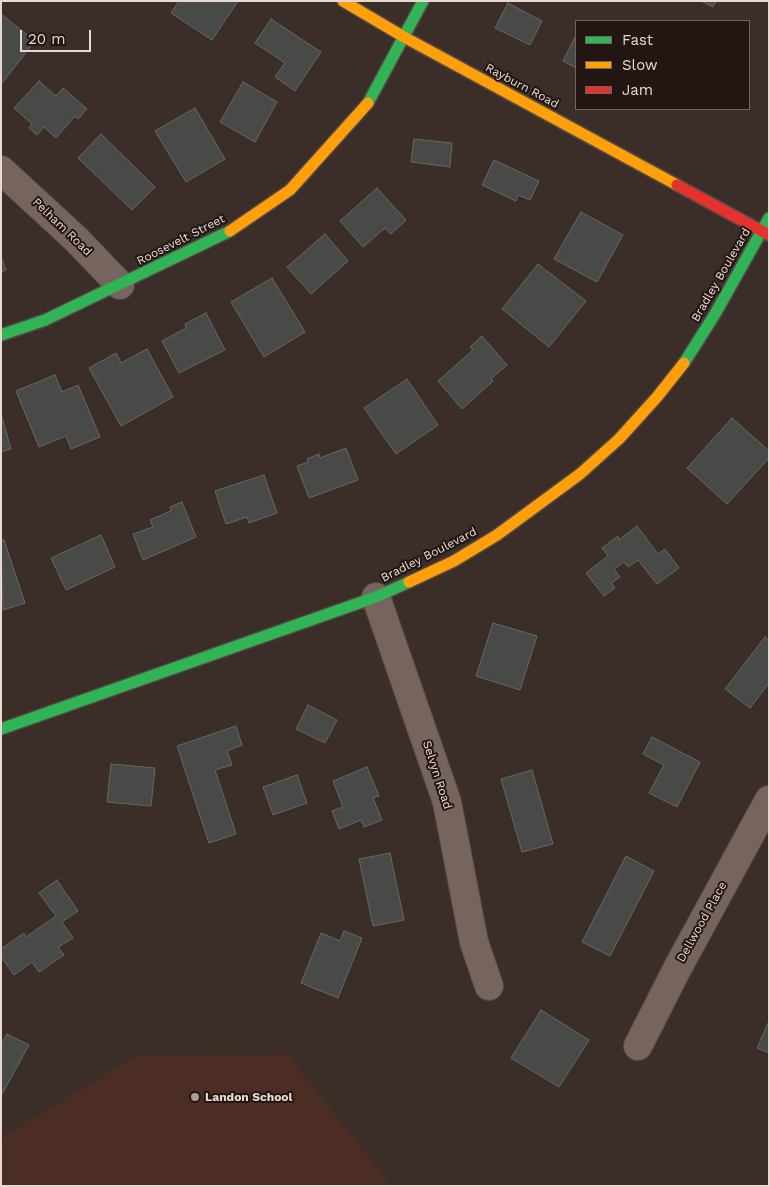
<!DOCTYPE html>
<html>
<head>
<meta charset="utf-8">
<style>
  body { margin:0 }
  #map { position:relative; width:770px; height:1187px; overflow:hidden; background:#3b2e29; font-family:"Work Sans",sans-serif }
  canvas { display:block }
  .frame { position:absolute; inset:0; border:2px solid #e9d8d2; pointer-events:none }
  .legend { position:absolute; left:575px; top:20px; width:175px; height:90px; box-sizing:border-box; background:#211612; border:1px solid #71645f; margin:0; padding:6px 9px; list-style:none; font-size:15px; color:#e9d8d2 }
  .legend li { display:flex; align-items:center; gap:10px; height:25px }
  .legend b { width:25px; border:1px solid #71645f }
  .scale { position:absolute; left:20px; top:30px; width:71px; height:22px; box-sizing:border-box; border:2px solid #e9d8d2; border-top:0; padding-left:6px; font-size:15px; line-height:18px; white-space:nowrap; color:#e9d8d2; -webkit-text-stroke:4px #211612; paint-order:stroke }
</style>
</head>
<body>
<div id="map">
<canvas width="770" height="1187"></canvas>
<div class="frame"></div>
<ul class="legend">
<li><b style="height:6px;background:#30b455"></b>Fast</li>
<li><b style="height:6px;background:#ff9f0a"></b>Slow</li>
<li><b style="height:6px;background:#e5322d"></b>Jam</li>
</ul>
<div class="scale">20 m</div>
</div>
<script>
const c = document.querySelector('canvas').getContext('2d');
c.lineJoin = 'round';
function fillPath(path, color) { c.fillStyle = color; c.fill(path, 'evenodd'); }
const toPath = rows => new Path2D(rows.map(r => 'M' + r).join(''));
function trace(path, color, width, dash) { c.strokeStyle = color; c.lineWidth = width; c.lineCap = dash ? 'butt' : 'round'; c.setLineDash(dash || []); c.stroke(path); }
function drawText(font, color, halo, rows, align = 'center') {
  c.font = font + ' "Work Sans",sans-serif'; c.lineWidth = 4; c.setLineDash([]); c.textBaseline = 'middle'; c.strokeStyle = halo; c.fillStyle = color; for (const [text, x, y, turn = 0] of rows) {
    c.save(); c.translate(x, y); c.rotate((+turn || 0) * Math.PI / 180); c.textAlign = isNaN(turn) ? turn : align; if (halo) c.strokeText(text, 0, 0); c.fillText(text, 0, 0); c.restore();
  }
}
const built = toPath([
  [287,1054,392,1186,1,1186,1,1138,138,1055]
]);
const building = toPath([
  [179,1,238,1,212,40,171,13,179,1],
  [701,1,716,1,713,7,701,1],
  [508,3,542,21,530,45,495,28,508,3],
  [1,14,35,41,3,82,1,81,1,14],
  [271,19,321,52,295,91,275,77,285,63,255,43,271,19],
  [575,37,576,37,576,68,563,61,575,37],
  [39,81,56,96,63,88,87,109,78,119,75,116,56,138,44,127,37,135,29,128,32,124,14,108,39,81],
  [243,82,277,102,255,142,220,122,243,82],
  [195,108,225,159,186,182,155,131,195,108],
  [101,134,155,187,132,210,78,158,101,134],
  [414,139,452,143,450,167,411,162,414,139],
  [494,160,539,181,530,200,518,195,516,201,482,185,494,160],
  [377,188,406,220,391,234,385,228,363,247,340,221,377,188],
  [581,212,623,235,597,282,554,259,581,212],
  [325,234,348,261,311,294,287,267,325,234],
  [1,257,6,270,1,272,1,257],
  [538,264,586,301,549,347,502,309,538,264],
  [272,278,305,332,264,357,231,302,272,278],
  [206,313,225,350,179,373,162,341,186,328,185,324,206,313],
  [482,336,507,365,491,379,493,381,462,409,438,381,473,350,470,347,482,336],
  [147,349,173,397,121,426,89,368,116,353,121,363,147,349],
  [55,375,62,392,78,385,100,437,71,449,66,436,39,447,16,391,55,375],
  [407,379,438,425,396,454,364,408,407,379],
  [1,414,11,449,1,452,1,414],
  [732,418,769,451,769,458,727,504,687,468,732,418],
  [346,448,358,480,309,498,297,466,308,462,307,459,319,454,320,458,346,448],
  [264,475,277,513,249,523,247,517,226,524,215,491,264,475],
  [182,502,196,537,143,560,133,534,153,527,150,520,171,511,170,507,182,502],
  [637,526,658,554,665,549,679,568,657,584,638,560,628,567,624,562,614,569,620,577,611,583,615,588,604,596,586,573,608,556,602,548,618,536,619,540,637,526],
  [101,535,115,567,66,590,51,558,101,535],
  [4,540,25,603,3,610,1,541,4,540],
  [493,623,537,636,520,690,476,676,493,623],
  [765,637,769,640,769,683,750,708,725,689,765,637],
  [308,705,337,720,325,743,296,729,308,705],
  [236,726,242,745,227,751,232,765,215,770,236,834,209,843,177,746,236,726],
  [652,737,700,762,677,807,649,793,664,765,643,754,652,737],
  [111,764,155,768,151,806,107,802,111,764],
  [367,767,379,796,373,798,382,820,364,827,361,820,339,829,332,811,343,807,333,781,367,767],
  [532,770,553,844,522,852,501,779,532,770],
  [297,775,307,803,273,815,263,787,297,775],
  [390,853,404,920,373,926,359,859,390,853],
  [626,856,654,871,610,956,582,942,626,856],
  [57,880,78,911,62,922,73,938,58,947,64,955,39,972,32,962,14,975,1,957,1,949,24,933,26,937,56,916,39,893,57,880],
  [344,931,362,938,338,998,301,983,321,933,340,941,344,931],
  [541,1010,589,1040,559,1087,511,1058,541,1010],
  [769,1021,769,1053,757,1048,769,1021],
  [7,1034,29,1045,1,1096,1,1045,7,1034]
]);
const street = toPath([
  [1,170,76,239,120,285],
  [376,597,447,802,474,942,489,986],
  [638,1046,677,969,769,800]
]);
const fast = toPath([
  [368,103,423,1],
  [1,335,45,320,230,231],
  [684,363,715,314,769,218],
  [1,729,376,597,409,582]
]);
const slow = toPath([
  [343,1,404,37,677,185],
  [230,231,290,190,368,103],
  [409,582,454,561,497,535,580,474,619,439,657,397,684,363]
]);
const jam = toPath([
  [677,185,769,235]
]);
const markers = [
  [195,1097,5,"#ac9c97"]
];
const streetNames = [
  ["Rayburn Road",522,86,28],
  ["Pelham Road",62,227,44],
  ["Roosevelt Street",181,240,-27],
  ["Bradley Boulevard",721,275,-60],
  ["Bradley Boulevard",429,555,-27],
  ["Selvyn Road",437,775,72],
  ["Dellwood Place",702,922,-61]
];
const poiNames = [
  ["Landon School",205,1097]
];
fillPath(built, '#4b2d23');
fillPath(building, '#484a47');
trace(building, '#666865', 1);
trace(street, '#554a46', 30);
trace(fast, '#554a46', 14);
trace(slow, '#554a46', 14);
trace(jam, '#554a46', 14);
trace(street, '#77645e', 28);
trace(fast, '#30b455', 11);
trace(slow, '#ff9f0a', 11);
trace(jam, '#e5322d', 11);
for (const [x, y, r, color] of markers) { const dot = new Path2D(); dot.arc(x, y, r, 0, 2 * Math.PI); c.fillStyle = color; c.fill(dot); trace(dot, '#211612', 2); }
drawText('12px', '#e9d8d2', '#211612', streetNames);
drawText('bold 12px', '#e9d8d2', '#211612', poiNames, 'left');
</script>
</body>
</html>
